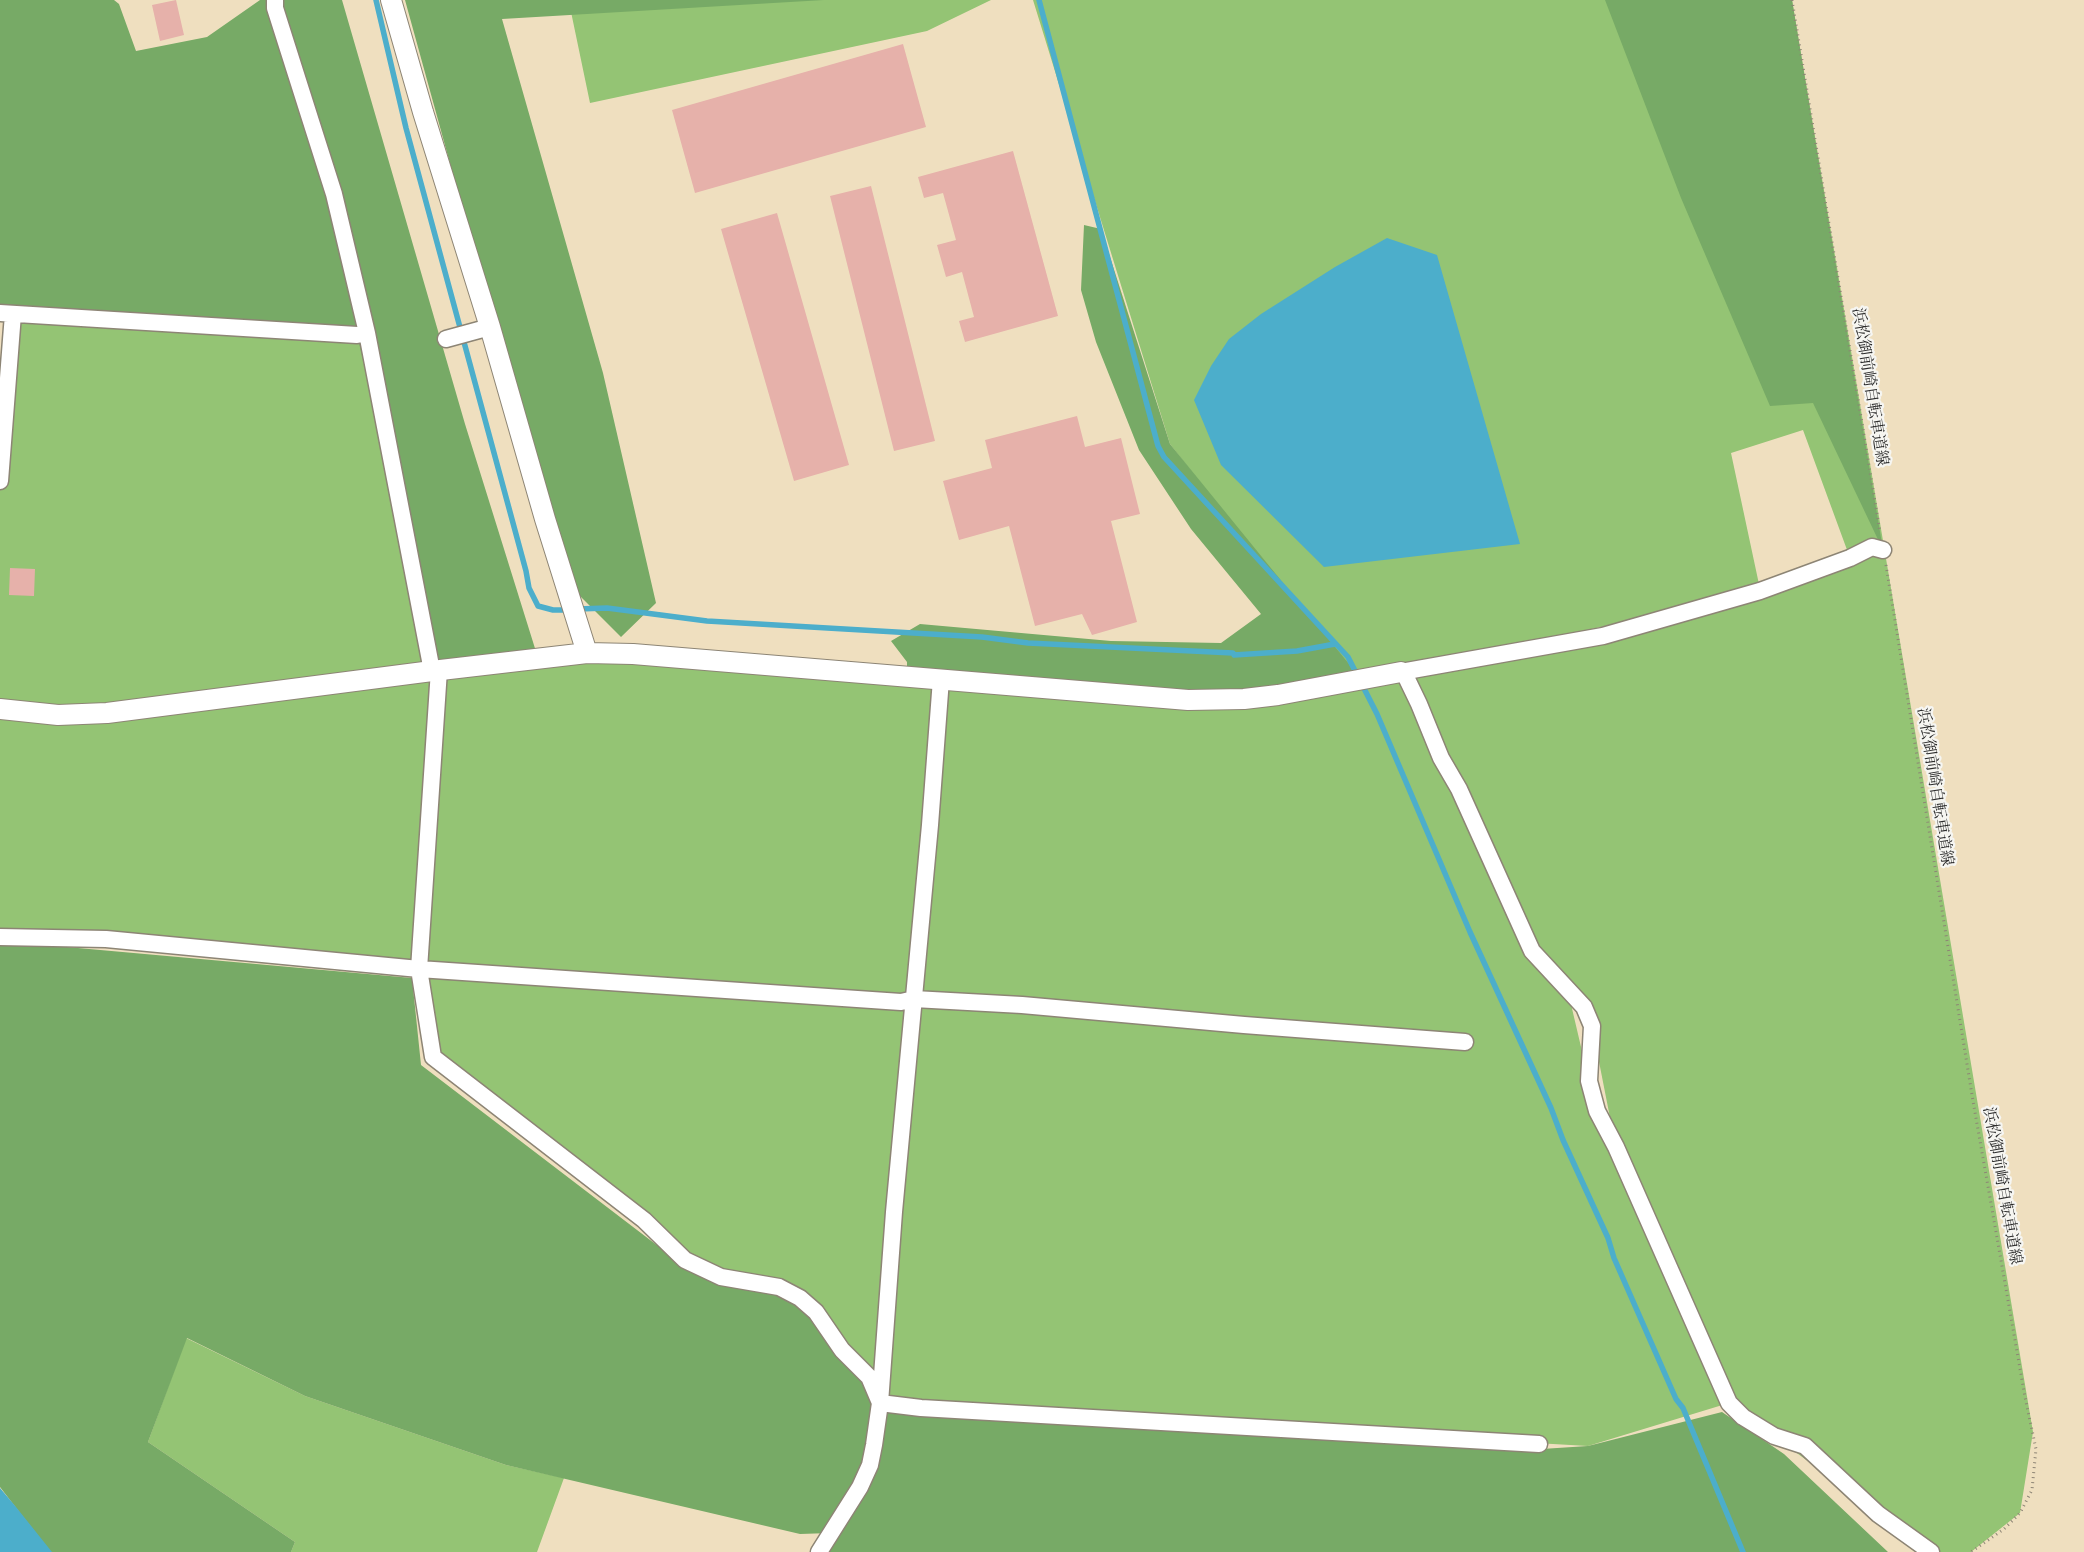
<!DOCTYPE html>
<html>
<head>
<meta charset="utf-8">
<style>
  body { margin:0 }
  canvas { display:block; background:#efdfbf }
</style>
</head>
<body>
<canvas width="2084" height="1552"></canvas>
<script>
const c = document.querySelector('canvas').getContext('2d');
c.lineJoin = 'round';
function fillPath(path, color) { c.fillStyle = color; c.fill(path, 'evenodd'); }
const toPath = rows => new Path2D(rows.map(r => 'M' + r).join(''));
function trace(path, color, width, dash) { c.strokeStyle = color; c.lineWidth = width; c.lineCap = dash ? 'butt' : 'round'; c.setLineDash(dash || []); c.stroke(path); }
function drawText(font, color, halo, rows, align = 'center') {
  c.font = font + ' "IM FELL Double Pica","Noto Serif JP",serif'; c.lineWidth = 4.5; c.setLineDash([]); c.textBaseline = 'middle'; c.strokeStyle = halo; c.fillStyle = color; for (const [text, x, y, turn = 0] of rows) {
    c.save(); c.translate(x, y); c.rotate((+turn || 0) * Math.PI / 180); c.textAlign = isNaN(turn) ? turn : align; if (halo) c.strokeText(text, 0, 0); c.fillText(text, 0, 0); c.restore();
  }
}
const green = toPath([
  [737,0,991,0,927,31,590,103,570,7],
  [1033,0,1792,0,2033,1432,2020,1513,1971,1552,1931,1552,1729,1403,1588,1446,921,1408,881,1392,685,1260,433,1057,419,969,0,938,0,481,13,314,0,262,367,333,439,670,587,653,1218,699,1353,679,1170,444],
  [1803,430,1850,558,1760,589,1731,453],
  [1731,598,1540,647,1412,669],
  [1570,1000,1592,1026,1614,1138,1589,1081],
  [186,1338,305,1396,506,1465,564,1478,537,1552,291,1552,295,1542,148,1442]
]);
const forest = toPath([
  [0,0,114,0,119,4,136,51,207,37,260,0,342,0,465,424,538,658,439,670,357,335,0,312],
  [405,0,824,0,502,19,603,373,656,603,621,637,565,581],
  [1605,0,1792,0,1883,550,1813,403,1770,406,1681,198],
  [1084,225,1101,229,1170,444,1362,680,1244,699,907,676,907,662,891,641,920,624,1111,641,1221,643,1261,614,1191,529,1139,450,1096,342,1081,290],
  [0,941,412,978,421,1065,692,1272,764,1284,816,1312,858,1378,880,1403,1511,1451,1588,1446,1722,1412,1784,1454,1888,1552,819,1552,830,1533,800,1534,506,1465,305,1396,187,1338,148,1442,295,1542,291,1552,50,1552,0,1487]
]);
const water = toPath([
  [1387,238,1437,255,1520,544,1324,567,1221,465,1194,400,1211,366,1229,339,1261,314,1335,267],
  [0,1488,16,1507,52,1552,0,1552]
]);
const stream = toPath([
  [376,0,406,128,526,571,529,588,538,606,553,610,569,610],
  [1039,0,1158,446,1164,457,1348,657,1377,714,1470,932,1551,1108,1563,1140,1608,1238,1614,1258,1676,1399,1683,1408,1743,1552],
  [578,609,607,608,707,621,982,637,1028,643,1233,653,1234,655,1297,651,1335,644]
]);
const building = toPath([
  [176,0,184,35,160,41,152,5],
  [903,44,926,127,695,193,672,110],
  [1013,151,1058,316,965,342,959,321,974,317,962,272,946,277,937,245,956,240,943,193,924,198,918,177],
  [871,186,935,441,894,451,830,196],
  [777,213,849,465,794,481,721,229],
  [1077,416,1085,447,1121,438,1140,514,1111,521,1137,622,1092,635,1082,614,1035,626,1009,526,959,540,943,481,992,468,985,440],
  [10,568,35,569,34,596,9,595]
]);
const path = toPath([
  [1792,0,1880,532],
  [1886,565,1973,1101,2025,1397,2036,1449,2032,1490,2020,1513,2004,1529,1971,1552]
]);
const minor = toPath([
  [275,0,275,8,334,194,367,333,432,671],
  [0,313,357,335,367,333],
  [446,339,490,327],
  [0,481,13,314],
  [1883,550,1872,547,1850,558,1760,591,1603,636,1401,672,1406,677,1419,704,1441,758,1459,789,1532,951,1584,1007,1592,1026,1589,1081,1597,1111,1616,1147,1729,1403,1743,1417,1774,1436,1805,1446,1878,1514,1931,1552],
  [439,670,419,969,433,1057,644,1220,685,1260,721,1277,779,1287,800,1298,816,1312,842,1350,869,1377,880,1403],
  [0,937,106,939,419,969,901,1002,914,999,1022,1005,1244,1025,1465,1042],
  [880,1403,921,1408,1539,1444],
  [819,1552,860,1487,870,1465,874,1445,880,1403,894,1212,930,825,941,679]
]);
const tertiary = toPath([
  [391,0,423,112,490,327,545,519,587,653],
  [0,709,58,715,107,713,432,671,587,653,633,654,1188,700,1244,699,1278,695,1401,672]
]);
const streetNames = [
  ["浜松御前崎自転車道線",1869,387,81],
  ["浜松御前崎自転車道線",1934,787,81],
  ["浜松御前崎自転車道線",2001,1186,80]
];
fillPath(green, '#94c474');
fillPath(forest, '#7a6');
fillPath(water, '#4caecb');
trace(stream, '#4caecb', 5.5);
fillPath(building, '#e6b1aa');
trace(minor, '#8d8575', 19);
trace(tertiary, '#8d8575', 22);
trace(path, '#8d8575', 3, [1, 4]);
trace(minor, '#fff', 16);
trace(tertiary, '#fff', 20);
drawText('16px', '#2b2b2b', '#f6f6f2', streetNames);
</script>
</body>
</html>
